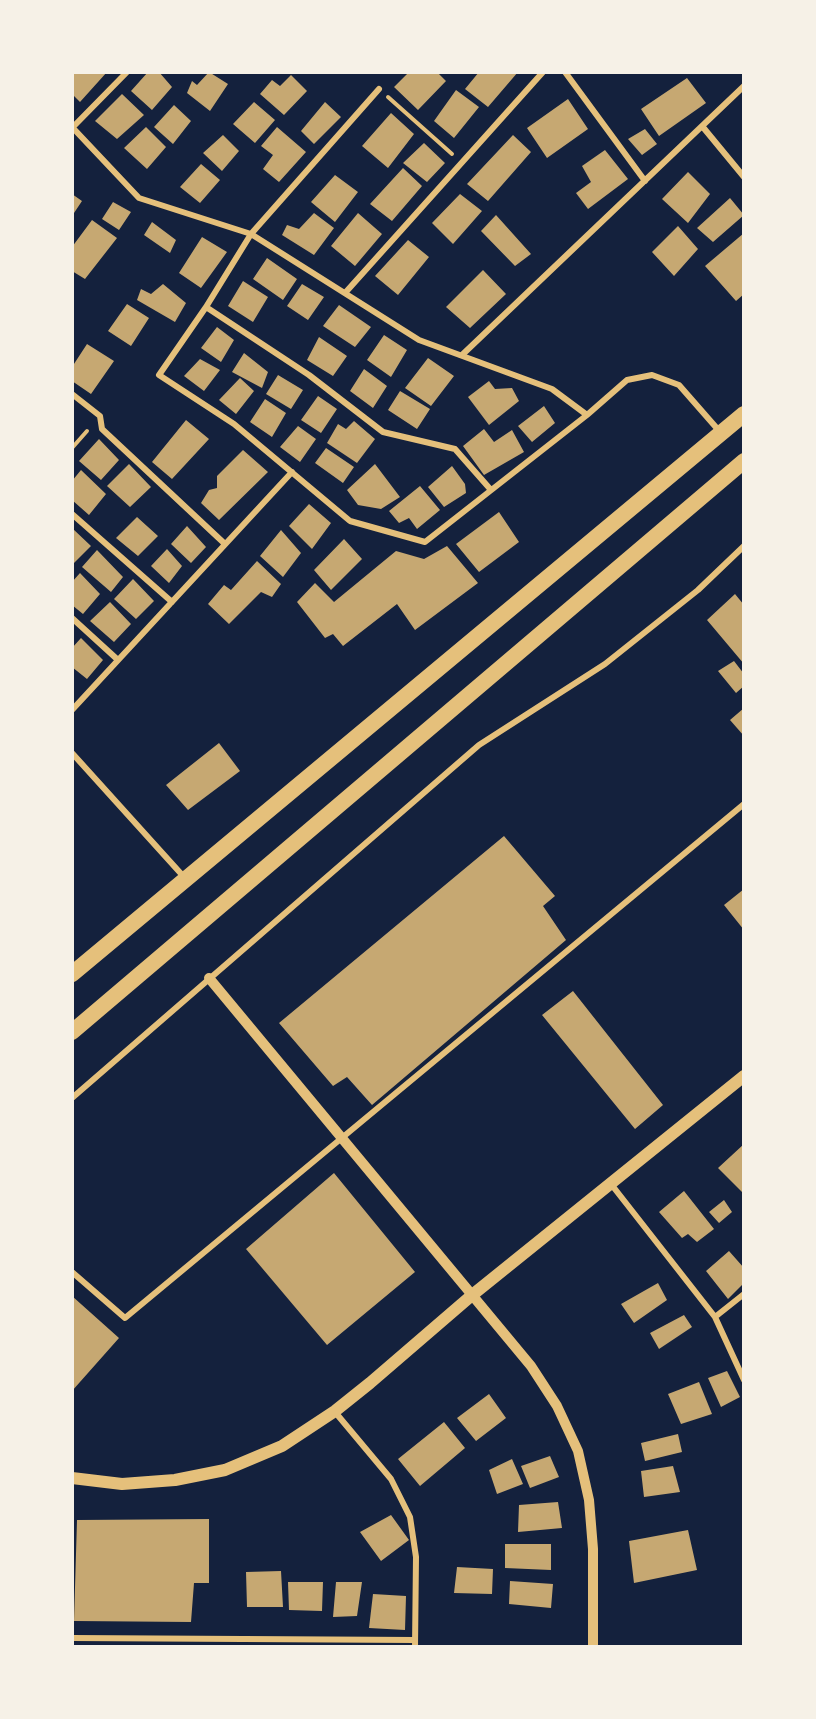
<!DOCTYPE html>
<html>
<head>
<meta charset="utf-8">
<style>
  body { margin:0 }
  #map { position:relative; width:816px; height:1719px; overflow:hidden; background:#14213d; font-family:"Nunito Sans",sans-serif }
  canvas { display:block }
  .frame { position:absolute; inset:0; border:74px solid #f6f1e7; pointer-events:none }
</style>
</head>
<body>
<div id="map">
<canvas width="816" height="1719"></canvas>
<div class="frame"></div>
</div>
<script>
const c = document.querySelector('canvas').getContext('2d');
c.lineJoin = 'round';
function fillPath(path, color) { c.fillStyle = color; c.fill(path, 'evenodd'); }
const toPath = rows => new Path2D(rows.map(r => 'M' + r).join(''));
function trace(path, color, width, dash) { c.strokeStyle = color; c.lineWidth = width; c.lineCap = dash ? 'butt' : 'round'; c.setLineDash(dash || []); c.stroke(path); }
const building = toPath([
  [72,72,107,72,80,102,72,94],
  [148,72,159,72,172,87,152,110,131,91],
  [209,72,228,84,210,111,187,93,192,81,197,85],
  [409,72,437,72,446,81,418,110,394,87],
  [479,72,518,72,488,107,465,89],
  [291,75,307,91,284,115,260,94,272,80,280,86],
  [687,78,706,103,659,136,641,109],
  [456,90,479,107,454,138,434,121],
  [122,94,144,115,117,139,95,121],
  [568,99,588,129,547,158,527,128],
  [254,102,275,120,255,143,233,124],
  [325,102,341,117,314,144,301,131],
  [174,105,191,121,173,144,154,127],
  [391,113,414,134,388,168,362,146],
  [146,127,166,147,147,169,124,148],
  [277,127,306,152,279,182,263,169,273,155,261,146],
  [645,129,657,144,642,155,628,139],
  [223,135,239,151,222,171,203,153],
  [513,135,531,152,488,201,467,184],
  [424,143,445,163,427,182,403,163],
  [605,150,628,179,588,209,576,193,591,182,582,166],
  [201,164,220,180,200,203,180,187],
  [403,168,422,186,392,221,370,204],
  [688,172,710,194,688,223,662,199],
  [335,175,358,192,335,222,311,202],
  [72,194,82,201,72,216],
  [460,194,482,211,453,244,432,223],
  [730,198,744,215,713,242,697,228],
  [113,202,131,212,119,230,102,219],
  [314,213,334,228,314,255,282,235,287,225,299,229],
  [358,213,382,234,355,266,331,246],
  [496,215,531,254,515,266,481,231],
  [92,220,117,238,85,279,72,271,74,260,72,247],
  [152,222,176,240,170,253,144,235],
  [678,226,698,249,674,276,652,252],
  [744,233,744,294,736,301,705,266],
  [202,237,227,252,201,288,179,273],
  [408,240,429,257,398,295,375,276],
  [267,258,297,279,283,300,253,279],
  [483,270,506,294,470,328,446,307],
  [243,281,268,297,253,322,228,306],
  [163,284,186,303,175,322,137,300,141,289,151,294],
  [302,284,324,297,308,320,287,306],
  [127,304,149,318,131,346,108,331],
  [339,305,371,327,355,347,323,326],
  [217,327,234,340,221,362,201,348],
  [384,335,407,350,391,377,367,360],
  [319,337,347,356,333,376,307,360],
  [87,344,114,361,91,394,72,381,72,367],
  [244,353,268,372,262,388,232,372],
  [428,358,454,376,431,406,405,388],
  [200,359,220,370,204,391,184,376],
  [364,369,387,386,373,408,350,391],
  [278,375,303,390,291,409,266,394],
  [240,378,254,391,236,414,219,400],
  [489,381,495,389,512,388,519,401,489,425,468,397],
  [400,391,430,409,417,429,388,410],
  [318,396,337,409,321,433,301,420],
  [265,399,286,413,272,437,250,422],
  [544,406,555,423,532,442,518,426],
  [186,420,209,439,172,479,152,462],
  [354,421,375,439,357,463,327,443,338,424,346,429],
  [298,426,316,439,300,462,280,447],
  [484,429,494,442,512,430,524,452,484,475,463,446],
  [99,439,119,460,101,480,79,461],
  [326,448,354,467,343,483,315,463],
  [243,450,268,472,219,520,201,503,209,490,217,488,217,476],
  [129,464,151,487,130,507,107,486],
  [375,464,400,497,381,509,358,505,347,490],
  [452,466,465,484,466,493,444,507,428,487],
  [81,470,106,494,89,515,72,500,72,481],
  [420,486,440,510,417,529,409,518,399,523,389,511],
  [309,504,331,523,312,549,289,526],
  [499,512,519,542,479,572,456,544],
  [137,517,158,536,138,556,116,538],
  [187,526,206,547,191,563,171,544],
  [72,528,91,546,74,563,72,560],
  [281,530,301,553,283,577,260,556],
  [344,539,362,559,331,590,314,570],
  [447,546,478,583,415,630,397,604,343,646,333,634,325,638,297,602,315,583,334,602,396,551,424,559],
  [167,549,182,566,169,583,151,566],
  [97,550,123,577,111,592,82,567],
  [257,561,281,584,272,597,261,592,229,624,208,604,224,585,231,590],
  [80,573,100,594,83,614,72,605,72,582],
  [133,579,154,601,136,619,114,599],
  [735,594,744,605,744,664,707,620],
  [110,602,131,624,114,642,90,621],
  [81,638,103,660,87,679,72,667,72,648],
  [734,661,744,674,744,686,736,693,718,671],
  [744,708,744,736,730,720],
  [219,743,240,771,188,810,166,785],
  [504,836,555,896,543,906,566,940,372,1105,347,1077,333,1086,279,1023],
  [744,889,744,930,724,905],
  [573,991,663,1105,635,1129,542,1015],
  [744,1144,744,1194,718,1168],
  [334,1173,415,1272,327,1345,246,1249],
  [684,1191,714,1229,697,1242,688,1234,682,1238,659,1212],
  [724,1200,732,1212,719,1223,709,1212],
  [729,1251,744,1268,744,1283,728,1299,706,1271],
  [658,1283,667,1300,634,1323,621,1304],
  [72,1296,119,1338,72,1391],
  [684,1315,692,1327,659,1349,650,1333],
  [727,1371,740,1397,721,1407,708,1378],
  [699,1382,712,1414,681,1424,668,1394],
  [489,1394,506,1418,476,1441,457,1418],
  [444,1422,465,1448,420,1486,398,1459],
  [678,1434,682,1452,645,1461,641,1443],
  [550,1456,559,1477,530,1488,521,1466],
  [512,1459,523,1484,497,1494,489,1470],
  [673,1466,680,1492,644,1497,641,1471],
  [558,1502,562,1528,518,1532,519,1505],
  [391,1515,409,1540,381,1561,360,1532],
  [209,1519,209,1583,194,1583,191,1622,74,1621,77,1520],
  [688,1530,697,1570,634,1583,629,1541],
  [505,1544,551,1544,551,1570,505,1568],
  [457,1567,493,1569,492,1594,454,1593],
  [281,1571,283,1607,247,1607,246,1572],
  [510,1581,553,1584,551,1608,509,1604],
  [288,1582,323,1582,322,1611,289,1610],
  [336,1582,362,1582,357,1616,333,1617],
  [373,1594,406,1596,405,1630,369,1628]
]);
const path = toPath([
  [388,97,452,154],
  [72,448,87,431]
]);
const minor = toPath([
  [565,72,645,181],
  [379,89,251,234,206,307,159,375,234,424,350,521,425,542,587,415,627,380,652,375,679,385,721,433],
  [702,126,744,177],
  [72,127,139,198,251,234,419,340,552,389,587,415],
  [72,128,127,72],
  [345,293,543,72],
  [206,307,309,375,383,432,455,449,491,490],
  [462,355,744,86],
  [72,394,100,416,102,429,225,544],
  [72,514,172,602],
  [72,618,118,660],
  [72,710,292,472],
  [72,753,184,877],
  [72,1098,479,745,605,664,698,590,744,546],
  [611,1184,715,1317,744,1380],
  [72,1272,125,1318,744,804],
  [715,1317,744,1294],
  [335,1412,391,1479,410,1517,416,1557,415,1647],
  [72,1638,415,1640]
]);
const tertiary = toPath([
  [209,978,531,1366,557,1406,578,1451,589,1500,593,1549,593,1647]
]);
const secondary = toPath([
  [72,1478,122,1484,175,1480,225,1470,282,1446,335,1411,370,1383,471,1296,744,1076]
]);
const trunk = toPath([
  [72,974,744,414],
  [72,1032,744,461]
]);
fillPath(building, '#c6a872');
trace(path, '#e5c07b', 4);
trace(minor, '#e5c07b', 6);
trace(tertiary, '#e5c07b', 10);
trace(secondary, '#e5c07b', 12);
trace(trunk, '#e5c07b', 16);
</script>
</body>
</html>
